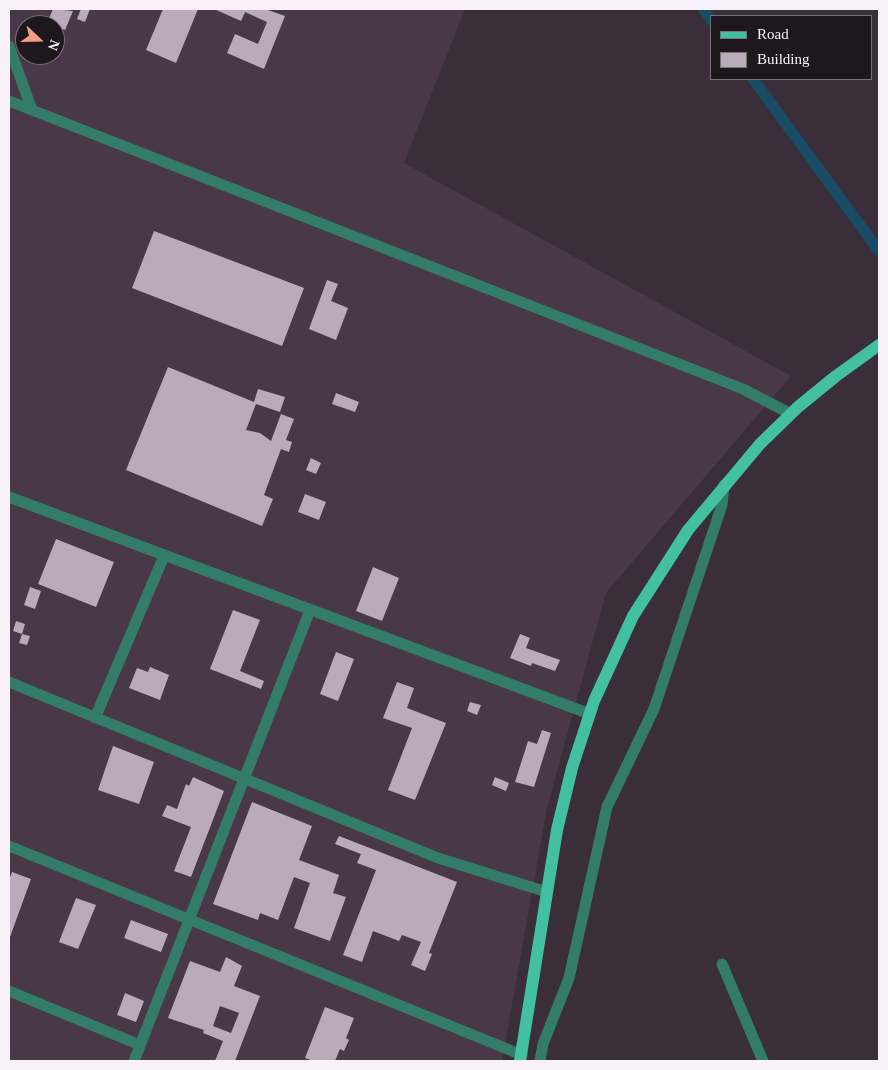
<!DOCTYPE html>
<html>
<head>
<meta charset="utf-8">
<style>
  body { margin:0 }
  #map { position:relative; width:888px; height:1070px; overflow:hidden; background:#3a2e3a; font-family:Georgia,serif }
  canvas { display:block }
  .frame { position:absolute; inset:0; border:10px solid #f9f1f9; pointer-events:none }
  .legend { position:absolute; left:710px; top:15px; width:162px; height:65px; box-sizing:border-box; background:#1e181e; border:1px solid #766f76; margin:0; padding:6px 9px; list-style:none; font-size:15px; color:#f9f1f9 }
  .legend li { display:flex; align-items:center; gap:10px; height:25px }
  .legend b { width:25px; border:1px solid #766f76 }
  .north { position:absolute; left:15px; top:15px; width:50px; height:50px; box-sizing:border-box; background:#1e181e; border:1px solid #766f76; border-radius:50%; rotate:111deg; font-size:14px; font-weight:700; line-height:20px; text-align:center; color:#f9f1f9 }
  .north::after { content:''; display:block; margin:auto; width:18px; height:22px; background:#f39f85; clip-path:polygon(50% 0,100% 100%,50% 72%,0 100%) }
</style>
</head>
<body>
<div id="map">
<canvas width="888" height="1070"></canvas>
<div class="frame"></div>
<ul class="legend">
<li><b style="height:6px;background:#43bfa2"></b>Road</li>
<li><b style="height:14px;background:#baabba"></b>Building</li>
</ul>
<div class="north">N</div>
</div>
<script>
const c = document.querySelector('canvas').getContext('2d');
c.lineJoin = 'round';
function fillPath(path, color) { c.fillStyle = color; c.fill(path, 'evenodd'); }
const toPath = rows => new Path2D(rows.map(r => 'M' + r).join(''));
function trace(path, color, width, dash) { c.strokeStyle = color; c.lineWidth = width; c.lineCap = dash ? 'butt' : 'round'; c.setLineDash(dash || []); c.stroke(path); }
const built = toPath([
  [9,9,465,9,404,163,791,376,606,593,547,808,502,1061,9,1061],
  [25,25,55,25,55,55,25,55]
]);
const canal = toPath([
  [703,9,712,21],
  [753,79,879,251]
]);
const building = toPath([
  [53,9,73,11,65,30,47,23],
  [81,9,90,9,85,22,77,19],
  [163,9,198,9,176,63,146,50],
  [214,9,265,9,285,16,264,69,227,53,235,34,258,44,267,22,245,12,241,21],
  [154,231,304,288,282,346,132,288],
  [327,280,338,284,331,301,348,308,336,340,309,329],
  [168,367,254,402,258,389,285,397,280,412,256,404,246,430,260,433,271,441,281,414,294,419,286,440,292,442,289,452,281,449,264,495,273,499,262,526,126,470],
  [336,393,359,402,355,412,332,404],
  [311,458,321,463,316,474,306,470],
  [305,494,326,502,319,520,298,512],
  [56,539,114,562,96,607,38,584],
  [373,567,399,578,382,621,356,611],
  [30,587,41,591,35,609,24,605],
  [233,610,260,620,240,671,264,681,261,689,210,669],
  [16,621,25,624,22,634,13,631],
  [22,634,30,636,27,645,19,643],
  [520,634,530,638,526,648,560,660,555,671,532,663,531,666,510,658],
  [336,652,354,659,338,701,320,694],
  [150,667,169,675,160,700,129,688,137,668,148,672],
  [397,682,414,688,407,708,446,723,415,800,388,790,412,728,383,718],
  [470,702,481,705,477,715,467,711],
  [542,730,551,733,534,787,515,782,528,741,537,744],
  [113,746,154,762,139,804,98,790],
  [193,777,224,791,191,877,174,871,191,827,162,816,167,805,177,809,186,784,189,786],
  [495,777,509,783,506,791,492,785],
  [252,802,312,826,299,860,339,875,333,893,346,897,330,941,294,928,310,883,294,877,278,920,260,913,258,920,213,904],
  [339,836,457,882,429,953,432,954,425,971,411,965,421,942,402,935,399,941,373,931,362,962,343,955,376,870,357,863,361,854,335,844],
  [12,872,31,879,10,937,9,880],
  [76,898,96,905,78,949,59,942],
  [131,920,168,934,161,952,124,938],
  [226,957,242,966,234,986,260,996,235,1061,215,1061,223,1041,203,1033,204,1030,168,1018,190,961,220,972],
  [220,1006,239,1013,231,1033,213,1026],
  [125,993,144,1001,136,1022,117,1015],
  [325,1007,354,1018,346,1038,349,1040,344,1051,340,1049,335,1061,313,1061,305,1058]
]);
const minor = toPath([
  [9,46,32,110],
  [9,101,743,389,791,414],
  [9,497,590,714],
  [9,682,438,858,547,892],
  [95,718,164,556],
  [9,846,522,1055],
  [722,964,763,1061],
  [9,991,140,1045],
  [134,1061,310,610],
  [540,1061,543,1044,569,978,607,807,654,709,722,505,724,485]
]);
const primary = toPath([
  [520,1061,557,830,572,768,594,701,633,616,688,530,760,444,798,407,836,376,879,345]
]);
fillPath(built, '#493848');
trace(canal, '#174c64', 11);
fillPath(building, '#baabba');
trace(minor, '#347c6a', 11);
trace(primary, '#43bfa2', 12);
</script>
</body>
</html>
